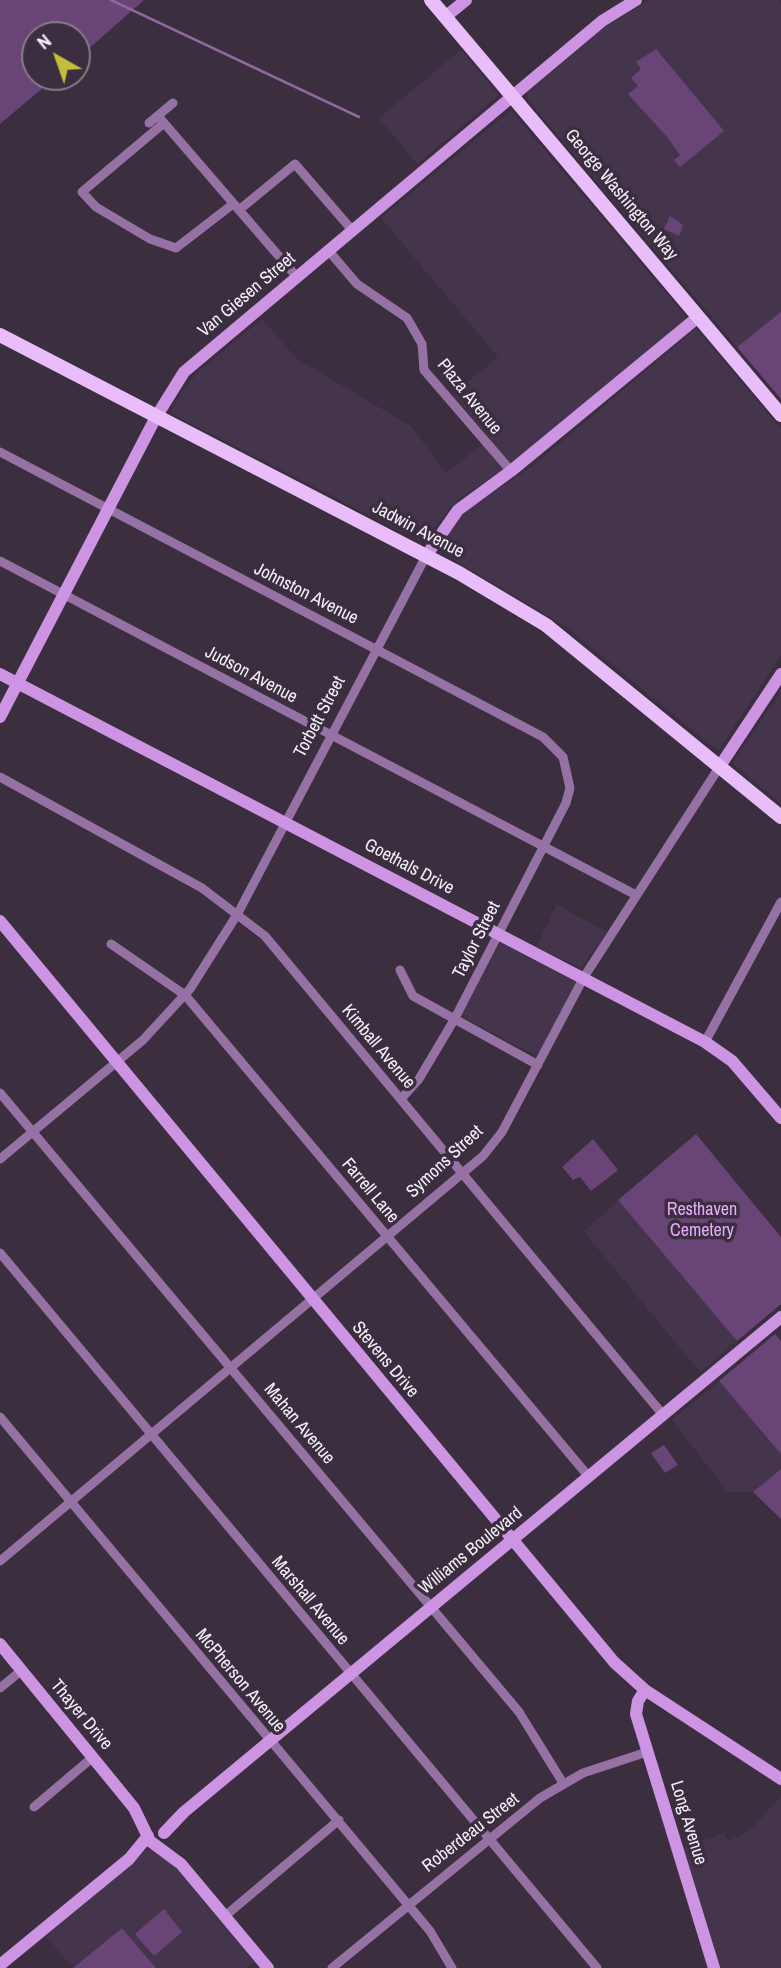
<!DOCTYPE html>
<html>
<head>
<meta charset="utf-8">
<style>
  body { margin:0 }
  #map { position:relative; width:781px; height:1968px; overflow:hidden; background:#3a2e3f; font-family:"Archivo Narrow",sans-serif }
  canvas { display:block }
  .north { position:absolute; left:21px; top:21px; width:70px; height:70px; box-sizing:border-box; background:#3a2e3f; border:2px solid #857b89; border-radius:50%; rotate:320deg; font-size:19px; font-weight:700; line-height:28px; text-align:center; color:#f6eef9 }
  .north::after { content:''; display:block; margin:auto; width:24px; height:32px; background:#c3bd3e; clip-path:polygon(50% 0,100% 100%,50% 72%,0 100%) }
</style>
</head>
<body>
<div id="map">
<canvas width="781" height="1968"></canvas>
<div class="north">N</div>
</div>
<script>
const c = document.querySelector('canvas').getContext('2d');
c.lineJoin = 'round';
function fillPath(path, color) { c.fillStyle = color; c.fill(path, 'evenodd'); }
const toPath = rows => new Path2D(rows.map(r => 'M' + r).join(''));
function trace(path, color, width, dash) { c.strokeStyle = color; c.lineWidth = width; c.lineCap = dash ? 'butt' : 'round'; c.setLineDash(dash || []); c.stroke(path); }
function drawText(font, color, halo, rows, align = 'center') {
  c.font = font + ' "Archivo Narrow",sans-serif'; c.lineWidth = 7; c.setLineDash([]); c.textBaseline = 'middle'; c.strokeStyle = halo; c.fillStyle = color; for (const [text, x, y, turn = 0] of rows) {
    c.save(); c.translate(x, y); c.rotate((+turn || 0) * Math.PI / 180); c.textAlign = isNaN(turn) ? turn : align; if (halo) c.strokeText(text, 0, 0); c.fillText(text, 0, 0); c.restore();
  }
}
const built = toPath([
  [649,0,779,0,781,5,781,312,737,347,528,100,527,93,603,28],
  [461,50,499,95,417,164,379,118],
  [511,110,687,318,518,461,457,500,422,542,170,413,182,391,199,371,262,319,297,359,411,426,446,473,490,438,453,394,498,357,381,218],
  [696,328,781,429,781,656,718,751,565,626,436,549,467,509,533,466],
  [781,692,781,804,732,763],
  [557,905,607,932,581,968,536,947],
  [501,940,577,981,538,1057,461,1016],
  [618,1200,737,1341,700,1372,584,1232],
  [719,1381,781,1454,781,1469,753,1492,728,1492,672,1420],
  [781,1796,781,1968,720,1968,681,1847,724,1833,728,1841,751,1830],
  [149,1848,170,1861,254,1962,247,1968,156,1968,122,1928,73,1968,46,1936]
]);
const green = toPath([
  [0,0,144,0,77,59,77,35,35,35,35,77,56,77,0,124],
  [656,49,724,131,680,167,674,160,680,155,667,137,628,94,638,86,631,78,641,69,636,62],
  [670,216,683,225,679,236,664,229],
  [781,312,781,399,737,347],
  [696,1134,781,1237,781,1304,737,1341,618,1200],
  [593,1139,618,1170,591,1191,580,1177,573,1180,562,1167],
  [775,1334,781,1341,781,1454,719,1381],
  [664,1445,678,1465,665,1473,651,1453],
  [781,1469,781,1519,753,1492],
  [164,1909,182,1932,154,1956,135,1934],
  [122,1928,156,1968,73,1968]
]);
const stream = toPath([
  [111,0,359,117]
]);
const street = toPath([
  [158,116,296,276],
  [149,123,173,103],
  [164,123,82,192,96,207,150,239,176,248,233,204],
  [239,210,295,164,352,230],
  [328,250,357,284,407,318,422,344,424,370,511,471],
  [0,452,543,737,563,757,570,788,566,803,454,1020,419,1079,401,1099],
  [0,561,636,895],
  [0,777,202,888,265,936,664,1416],
  [111,944,185,995,589,1477],
  [400,970,413,996,538,1065],
  [705,1042,781,902],
  [0,1093,519,1712,563,1783],
  [0,1159,143,1040,190,989,238,913,426,556],
  [0,1253,597,1968],
  [0,1417,430,1931,452,1968],
  [0,1561,483,1156,502,1132,584,977,720,766],
  [0,1688,22,1670],
  [34,1807,93,1757],
  [225,1916,339,1820],
  [332,1968,540,1798,583,1773,647,1752]
]);
const secondary = toPath([
  [445,17,466,0],
  [426,556,458,510,511,471,698,317],
  [0,674,705,1042,732,1061,781,1118],
  [0,717,156,417,184,372,602,21,636,0],
  [720,766,781,674],
  [0,921,614,1662,645,1690,781,1779],
  [0,1644,134,1808,150,1841,181,1864,268,1968],
  [645,1690,638,1701,636,1714,714,1968],
  [164,1833,184,1812,781,1317],
  [0,1965,129,1859,148,1836]
]);
const primary = toPath([
  [431,0,781,415],
  [0,335,459,573,546,625,781,817]
]);
const streetNames = [
  ["George Washington Way",621,195,50],
  ["Van Giesen Street",247,295,-40],
  ["Plaza Avenue",469,397,51],
  ["Jadwin Avenue",418,530,28],
  ["Johnston Avenue",306,594,27],
  ["Judson Avenue",251,675,28],
  ["Torbett Street",320,717,-62],
  ["Goethals Drive",409,867,28],
  ["Taylor Street",477,940,-63],
  ["Kimball Avenue",378,1047,50],
  ["Symons Street",445,1162,-43],
  ["Farrell Lane",370,1191,50],
  ["Stevens Drive",385,1360,50],
  ["Mahan Avenue",299,1424,50],
  ["Williams Boulevard",471,1551,-39],
  ["Marshall Avenue",310,1601,50],
  ["McPherson Avenue",240,1681,50],
  ["Thayer Drive",81,1715,50],
  ["Long Avenue",688,1823,73],
  ["Roberdeau Street",471,1833,-38]
];
const parkNames = [
  ["Resthaven",702,1210],
  ["Cemetery",702,1231]
];
fillPath(built, '#45354c');
fillPath(green, '#694477');
trace(stream, '#8f689d', 2.5);
trace(street, '#9672a4', 9);
trace(secondary, '#ce94e4', 12);
trace(primary, '#e9bdfa', 14);
drawText('18px', '#f6eef9', '#3a2e3f', streetNames);
drawText('18px', '#e6acfc', '#3a2e3f', parkNames);
</script>
</body>
</html>
